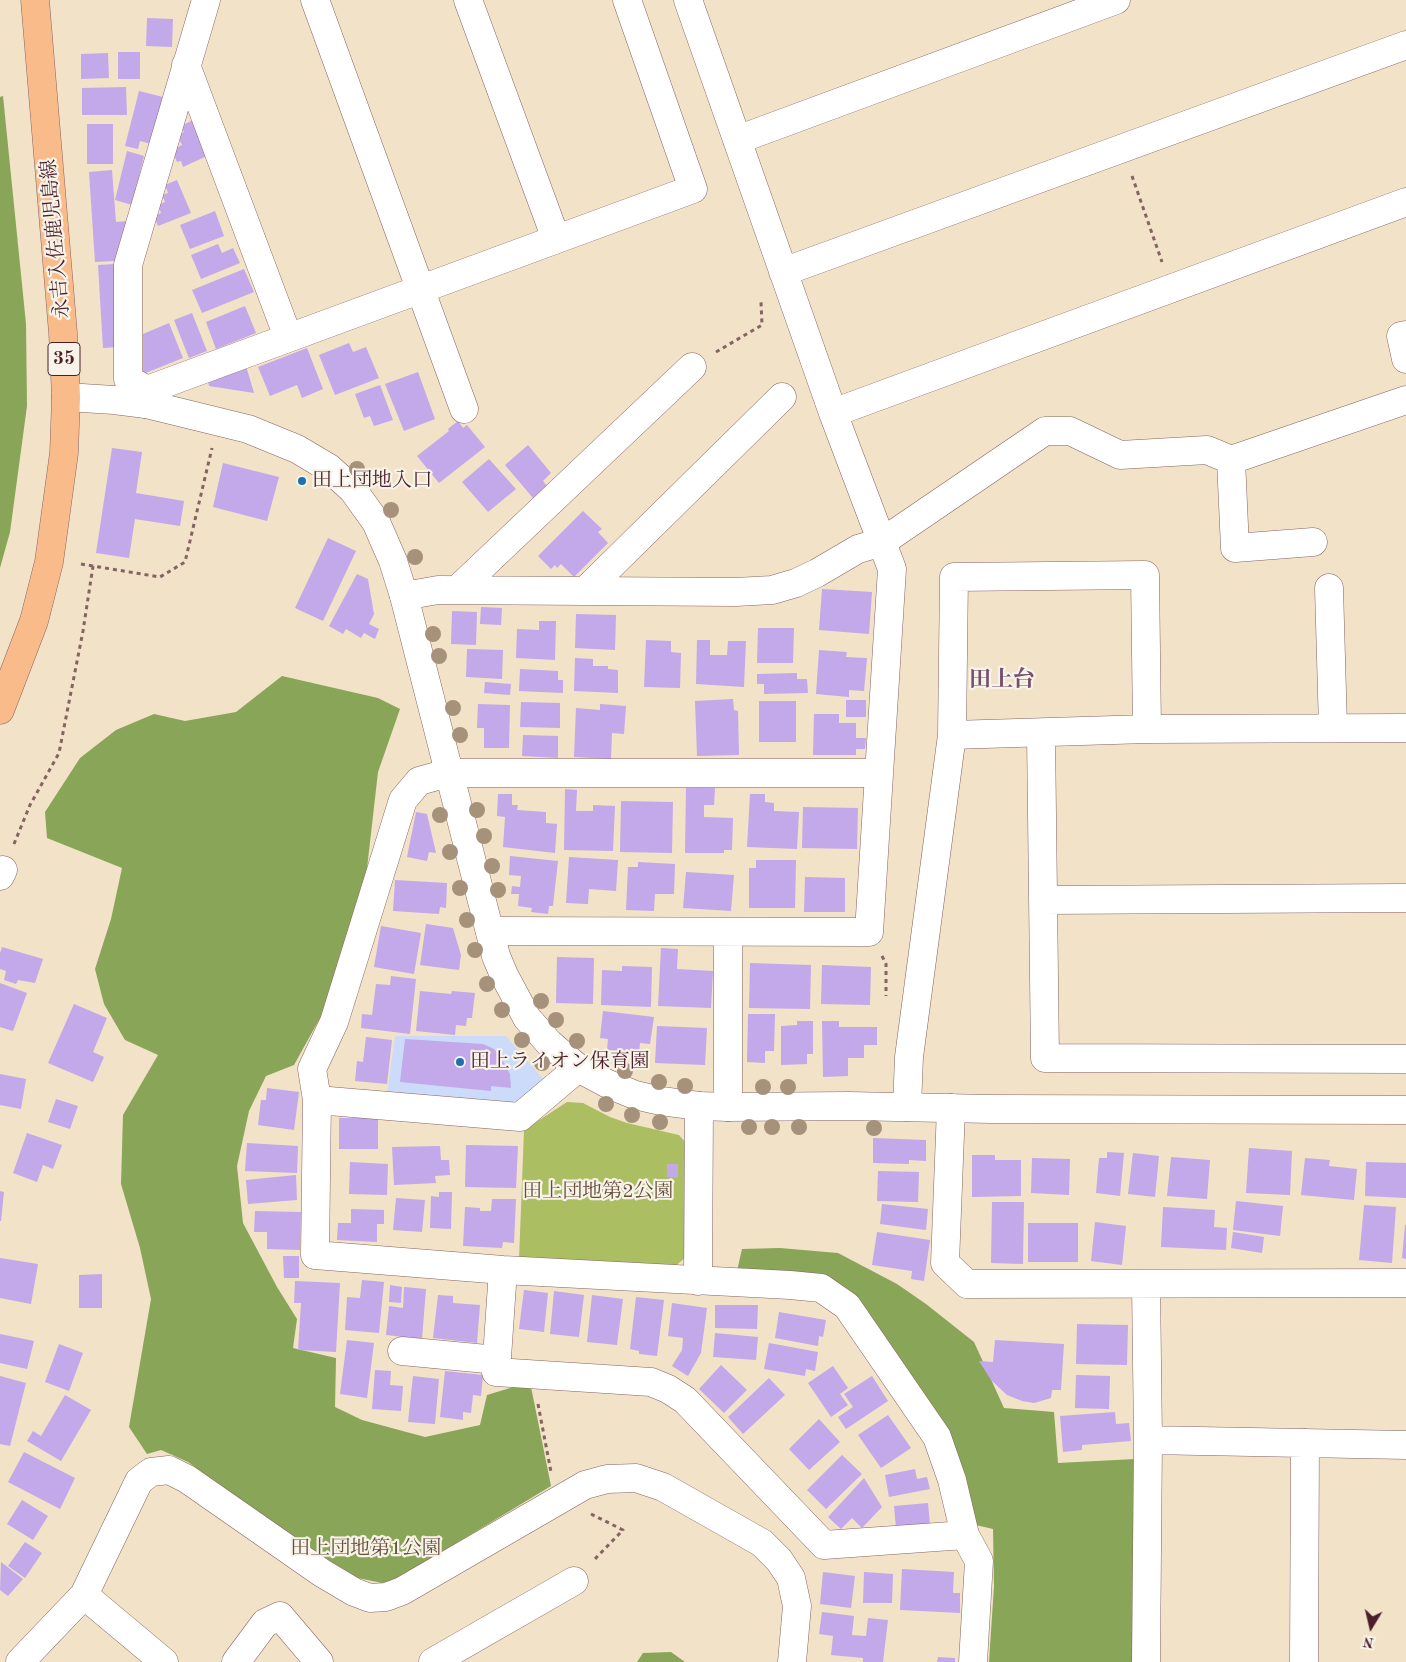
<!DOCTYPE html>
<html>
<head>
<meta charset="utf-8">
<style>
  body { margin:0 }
  #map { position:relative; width:1406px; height:1662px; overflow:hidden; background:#f2e2c7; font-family:"Old Standard TT",serif }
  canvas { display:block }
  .north { position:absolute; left:1346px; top:1602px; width:50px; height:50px; -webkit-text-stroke:4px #f7f3e8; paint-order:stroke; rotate:189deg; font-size:14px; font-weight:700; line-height:20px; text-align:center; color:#4a1f2b }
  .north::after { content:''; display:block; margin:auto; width:18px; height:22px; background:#4a1f2b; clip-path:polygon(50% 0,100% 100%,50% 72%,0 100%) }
</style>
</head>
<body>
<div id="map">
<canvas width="1406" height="1662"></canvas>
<div class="north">N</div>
</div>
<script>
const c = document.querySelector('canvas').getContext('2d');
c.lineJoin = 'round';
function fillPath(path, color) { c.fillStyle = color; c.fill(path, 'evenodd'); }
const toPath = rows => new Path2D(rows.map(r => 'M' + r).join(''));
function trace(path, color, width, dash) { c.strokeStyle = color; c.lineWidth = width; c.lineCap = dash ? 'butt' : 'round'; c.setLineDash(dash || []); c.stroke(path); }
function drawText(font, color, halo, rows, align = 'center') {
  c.font = font + ' "Old Standard TT","Noto Serif JP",serif'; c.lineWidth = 4.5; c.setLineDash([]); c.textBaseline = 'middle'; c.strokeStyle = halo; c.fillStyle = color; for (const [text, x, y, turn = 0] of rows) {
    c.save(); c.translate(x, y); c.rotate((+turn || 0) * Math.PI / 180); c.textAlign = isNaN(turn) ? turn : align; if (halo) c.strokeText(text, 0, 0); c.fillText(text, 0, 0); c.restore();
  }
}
const built = toPath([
  [395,1036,506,1036,550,1087,516,1108,387,1095]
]);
const green = toPath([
  [567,1102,583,1103,610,1117,627,1123,679,1135,687,1144,685,1258,669,1271,519,1260,524,1130]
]);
const forest = toPath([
  [3,96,26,324,27,406,10,532,0,568,0,97],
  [282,676,378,698,400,709,378,772,366,877,325,1009,294,1065,266,1076,249,1111,237,1166,243,1223,277,1287,297,1319,293,1348,336,1358,335,1407,362,1420,425,1437,480,1425,487,1395,530,1382,551,1486,397,1579,382,1583,358,1578,286,1534,188,1462,161,1450,147,1454,129,1427,151,1299,140,1248,121,1184,123,1115,158,1055,125,1040,104,1004,95,969,111,919,122,868,47,838,45,812,80,758,116,730,154,714,185,721,236,712],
  [780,1248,838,1253,897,1284,926,1304,974,1342,1004,1408,1054,1412,1058,1463,1135,1459,1132,1662,989,1662,994,1586,993,1529,976,1525,965,1475,949,1432,856,1297,825,1274,737,1271,742,1249],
  [671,1652,685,1662,637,1662,643,1653]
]);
const building = toPath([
  [147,18,173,19,172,47,146,46],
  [118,52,140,52,140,79,118,79],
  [108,53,109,78,81,79,81,54],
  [126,87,127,115,82,115,82,88],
  [139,91,163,97,151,144,140,141,138,149,125,146],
  [193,120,209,155,183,167,181,161,177,162,172,150,182,145,177,135,184,132,181,126],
  [87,124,113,124,113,164,87,164],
  [127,151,144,156,132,205,115,200],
  [112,170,116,222,127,221,115,261,95,262,89,172],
  [177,180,191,213,158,226,154,216,161,213,158,205,165,202,162,195,168,193,165,185],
  [215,211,224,236,190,249,180,225],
  [218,244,222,253,233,248,240,263,201,279,191,255],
  [115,264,119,347,103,348,98,265],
  [244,269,254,292,202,313,192,290],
  [245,306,256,333,216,349,206,322],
  [192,313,207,351,189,358,174,320],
  [169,323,183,358,143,374,143,334],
  [349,343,353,352,366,347,379,378,335,395,319,355],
  [307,348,323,389,302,398,297,385,270,396,258,367],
  [246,366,254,393,209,386,207,378],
  [418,372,435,419,404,431,385,384],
  [380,385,393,420,374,426,370,416,364,418,355,394],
  [458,421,463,428,467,425,485,447,439,483,417,456,449,431,448,429],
  [528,445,551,473,543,481,547,486,533,498,505,465],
  [112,448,142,452,136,493,184,501,180,526,135,519,129,558,96,553],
  [489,459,516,489,488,512,462,482],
  [223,463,279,477,267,521,213,507],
  [583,511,602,529,598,532,608,543,574,577,561,564,557,568,555,565,551,569,538,556],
  [328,538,356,551,323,621,295,608],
  [357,574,368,579,374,614,369,624,379,629,375,639,364,633,361,638,346,629,343,634,329,626],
  [822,589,872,592,869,634,819,630],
  [481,607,502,608,501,625,480,624],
  [452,611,477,612,476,645,451,644],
  [576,614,616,615,615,650,575,648],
  [539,621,556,621,555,660,516,658,517,629,539,630],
  [758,628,794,628,793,663,757,663],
  [646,640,671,641,671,652,681,653,680,688,644,687],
  [697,640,710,640,710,655,727,655,728,641,746,641,744,687,696,684],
  [467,649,503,650,502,679,466,677],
  [819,650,847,652,846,657,867,658,864,691,849,690,849,697,816,694],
  [575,658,593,659,593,666,608,666,608,669,618,670,618,693,574,691],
  [520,669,558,671,558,680,563,680,563,693,519,691],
  [797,673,797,679,807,679,808,693,764,694,764,684,757,684,757,674],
  [485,682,511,684,510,695,484,693],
  [733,699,734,710,738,711,739,755,697,756,695,701],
  [846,700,866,700,866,717,846,717],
  [759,701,796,701,796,742,759,742],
  [521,702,560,703,560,728,520,727],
  [478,704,510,705,509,748,484,748,484,728,477,728],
  [600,704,626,706,624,734,612,733,611,759,574,757,576,708,600,710],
  [814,714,839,714,839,723,856,723,856,738,866,738,865,749,856,749,856,755,813,755],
  [523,735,558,736,558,758,522,756],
  [686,788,715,788,714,805,704,805,704,817,733,818,732,850,724,850,724,853,685,853],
  [565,789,577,790,576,811,593,811,593,805,615,806,613,851,564,850],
  [498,794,512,794,512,805,518,805,517,810,546,812,546,823,557,824,555,853,503,847,505,817,497,816],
  [750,794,765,794,765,802,774,803,774,811,799,812,797,849,747,847],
  [621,801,673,802,672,853,620,852],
  [803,807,858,808,857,849,802,848],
  [416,812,427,814,436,853,429,852,427,861,407,857],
  [510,856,558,861,553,906,549,906,548,914,531,912,532,908,518,906,519,894,511,894,512,886,520,887,521,876,509,875],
  [569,857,618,860,616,891,589,889,588,904,566,903],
  [756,860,796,860,795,908,749,908,749,868,756,868],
  [638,862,675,864,674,894,655,894,654,911,626,910,628,867,638,867],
  [686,872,734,875,731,911,683,908],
  [805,877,845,878,845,912,804,912],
  [395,880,447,883,446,908,440,907,439,914,393,911],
  [426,924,453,928,461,955,459,970,420,965],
  [381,926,421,933,414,974,374,967],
  [2,947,43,959,35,983,18,980,16,984,4,980,6,971,0,969,0,953],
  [661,948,678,949,677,969,713,971,711,1008,658,1006],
  [557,957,594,958,593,1004,556,1003],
  [750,963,811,965,810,1009,749,1008],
  [822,965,871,967,870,1005,821,1004],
  [622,966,652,967,651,1007,601,1005,602,970,622,971],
  [391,976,416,979,410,1034,361,1028,362,1014,372,1015,376,984,390,985],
  [0,983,27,993,13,1031,0,1027],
  [420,991,451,994,452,991,475,993,472,1018,467,1018,466,1026,456,1025,455,1035,416,1031],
  [74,1004,107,1018,93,1052,104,1057,93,1082,48,1063],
  [603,1011,654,1017,650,1044,640,1043,639,1054,607,1050,608,1039,600,1038],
  [748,1014,775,1014,774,1051,765,1051,765,1063,747,1062],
  [797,1021,813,1021,813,1054,807,1054,807,1064,781,1065,781,1026,797,1025],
  [822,1021,839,1021,839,1027,877,1027,877,1045,864,1045,864,1058,848,1058,848,1076,823,1077],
  [657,1026,707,1028,705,1065,655,1063],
  [366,1037,392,1040,387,1084,355,1081,357,1061,363,1062],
  [405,1039,483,1044,494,1049,503,1061,510,1074,511,1088,491,1086,491,1091,400,1082],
  [0,1074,26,1079,21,1109,0,1105],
  [267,1088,299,1092,294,1130,258,1125,261,1100,266,1100],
  [56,1099,78,1106,70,1129,48,1122],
  [339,1118,378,1118,378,1149,339,1149],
  [27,1133,62,1145,53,1169,43,1165,37,1182,13,1173],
  [873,1138,926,1140,926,1161,909,1160,909,1164,873,1163],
  [247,1143,298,1146,297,1173,245,1171],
  [466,1145,518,1146,516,1188,465,1187],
  [440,1146,441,1160,449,1160,450,1175,435,1176,436,1183,394,1185,392,1147],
  [1249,1148,1292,1151,1290,1195,1246,1193],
  [1107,1152,1124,1153,1120,1196,1096,1193,1099,1158,1107,1158],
  [1133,1153,1159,1156,1155,1197,1128,1194],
  [972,1155,995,1155,995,1160,1021,1160,1021,1196,972,1197],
  [1171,1157,1210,1160,1207,1199,1167,1196],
  [1032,1158,1070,1159,1069,1195,1031,1193],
  [1305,1158,1330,1160,1329,1166,1357,1169,1354,1200,1301,1195],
  [350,1162,388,1164,387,1195,349,1194],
  [1366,1162,1406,1163,1406,1198,1365,1196],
  [667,1164,678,1164,678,1178,667,1177],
  [878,1171,919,1172,918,1202,877,1201],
  [296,1175,297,1200,248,1204,246,1180],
  [0,1191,4,1192,1,1221,0,1221],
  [439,1192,452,1192,451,1229,430,1228,431,1196,439,1197],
  [396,1198,425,1200,422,1232,393,1230],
  [492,1199,516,1199,514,1243,503,1242,502,1248,463,1246,465,1207,480,1208,480,1211,491,1211],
  [1236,1201,1283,1206,1280,1236,1233,1230],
  [992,1202,1024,1202,1023,1264,991,1263],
  [882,1204,928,1209,926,1230,880,1224],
  [1364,1205,1396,1207,1392,1263,1359,1260],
  [1163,1207,1215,1210,1214,1227,1227,1228,1226,1250,1161,1247],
  [351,1209,384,1210,384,1224,377,1224,377,1242,337,1240,338,1223,351,1223],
  [255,1211,301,1212,300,1250,267,1249,267,1232,254,1232],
  [1095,1222,1126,1226,1122,1265,1091,1261],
  [1028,1223,1078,1223,1078,1262,1028,1262],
  [1405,1225,1406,1225,1406,1259,1402,1258],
  [877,1232,930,1240,924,1281,911,1279,912,1271,872,1265],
  [1233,1232,1264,1237,1262,1253,1231,1248],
  [283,1256,299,1256,299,1278,284,1278],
  [0,1258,38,1264,31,1304,0,1298],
  [102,1274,102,1308,79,1308,79,1275],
  [362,1280,384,1282,379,1333,345,1330,347,1297,360,1298],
  [295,1281,340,1283,336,1352,298,1350,301,1303,294,1303],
  [390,1285,402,1287,401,1303,389,1302],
  [404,1287,426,1289,422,1339,386,1335,389,1306,403,1308],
  [524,1290,548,1293,544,1332,519,1329],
  [554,1291,584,1295,579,1337,550,1334],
  [438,1295,453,1296,453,1303,480,1305,477,1343,433,1338],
  [592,1295,623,1299,617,1345,587,1342],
  [636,1297,664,1300,657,1356,639,1354,639,1351,630,1349],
  [672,1303,707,1308,701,1353,688,1376,672,1366,682,1350,683,1338,668,1336],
  [715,1305,758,1305,757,1329,715,1328],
  [779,1312,826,1320,823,1337,819,1336,818,1346,775,1338],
  [1077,1324,1128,1325,1127,1365,1076,1364],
  [715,1333,758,1337,756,1360,713,1357],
  [0,1334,34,1341,27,1369,0,1363],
  [347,1340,374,1343,367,1398,340,1394],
  [995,1340,1064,1344,1061,1390,1052,1390,1051,1398,1034,1403,1022,1401,1007,1395,991,1380,979,1361,993,1362],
  [769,1343,818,1352,815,1371,806,1369,805,1376,764,1369],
  [59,1344,83,1353,69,1391,45,1382],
  [721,1365,747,1390,724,1413,699,1389],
  [833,1366,848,1388,840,1394,848,1405,831,1417,808,1383],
  [375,1370,391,1371,390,1385,403,1386,401,1411,372,1409],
  [445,1371,483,1375,481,1396,473,1395,471,1413,463,1412,463,1420,440,1417],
  [1076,1375,1110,1376,1109,1409,1075,1408],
  [0,1376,26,1383,10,1446,0,1444],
  [413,1376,439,1379,435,1424,408,1422],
  [872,1376,888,1401,846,1429,838,1417,853,1407,844,1394],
  [769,1378,785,1395,743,1434,728,1417],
  [65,1395,91,1410,61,1461,27,1441,33,1431,41,1436],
  [1115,1412,1116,1424,1129,1423,1131,1441,1082,1445,1082,1450,1063,1452,1060,1416],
  [888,1415,911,1448,881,1468,858,1435],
  [819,1419,840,1442,809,1470,789,1449],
  [24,1452,75,1478,60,1509,8,1482],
  [842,1455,862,1474,826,1509,807,1490],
  [915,1469,917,1479,927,1477,930,1489,889,1497,885,1475],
  [864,1478,882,1507,862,1528,852,1518,841,1529,828,1517],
  [22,1500,48,1516,33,1540,7,1524],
  [928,1503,930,1524,896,1528,894,1506],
  [25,1542,42,1553,25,1578,8,1566],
  [1,1562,23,1579,8,1596,0,1590],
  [902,1569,954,1572,953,1593,960,1593,960,1613,900,1610],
  [823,1572,855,1576,851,1608,820,1604],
  [864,1572,893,1574,892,1603,863,1603],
  [822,1612,854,1616,852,1635,866,1636,868,1618,888,1620,883,1662,863,1662,863,1658,831,1655,833,1636,819,1634],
  [938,1657,955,1658,955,1662,937,1662]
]);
const path = toPath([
  [1132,176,1162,262],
  [716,352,762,325,761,302],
  [81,564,93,566],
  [14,844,30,805,59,753,83,631,93,566,160,577,185,562,212,448],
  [882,956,886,964,886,996],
  [538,1404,551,1472],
  [591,1514,623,1530,593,1561]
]);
const minor = toPath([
  [315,0,464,409],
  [468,0,556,239],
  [186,65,288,337],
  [737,140,1116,0],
  [783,272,1406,45],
  [1406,335,1401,336,1406,359],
  [147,390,128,379,128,265,206,0],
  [146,404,147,390,693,189,627,0],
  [833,413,1406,202],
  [1231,460,1235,548,1313,542],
  [1329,588,1333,728],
  [457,590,692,367],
  [585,591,782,397],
  [404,596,438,590,736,592,772,590,796,583,817,573,858,549,882,542,1045,431,1070,431,1120,455,1207,450,1231,460,1406,400],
  [1041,734,1045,1058,1406,1059],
  [952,735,1147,729,1406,728],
  [879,773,448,773,419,781,403,800,334,1022,312,1069,317,1100,315,1255,503,1270,790,1285,821,1288,847,1306,937,1437,952,1480,965,1535,979,1561,973,1662],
  [0,876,3,870],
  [1043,900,1406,898],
  [490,931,869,932,892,569,833,413,688,0],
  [317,1100,520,1117,578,1068],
  [728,1107,728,932],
  [907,1107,909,1057,952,735,954,577,1145,575,1147,729],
  [951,1108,945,1263,967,1284,1406,1283],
  [503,1270,496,1372,651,1382,668,1389,685,1400,824,1545,965,1535],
  [698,1281,699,1106],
  [1146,1284,1148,1440,1146,1662],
  [402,1351,497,1360],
  [1148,1440,1406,1445],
  [20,1662,84,1595],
  [164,1662,84,1595,139,1481,151,1472,169,1470,187,1479,322,1573,354,1592,370,1598,386,1597,402,1591,585,1485,607,1479,636,1478,663,1487,762,1543,779,1560,791,1578,797,1606,792,1662],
  [236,1662,265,1623,280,1616,319,1662],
  [433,1662,574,1581],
  [1304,1662,1305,1443]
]);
const tertiary = toPath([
  [66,397,114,400,146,404,248,429,297,449,329,468,353,490,376,522,393,561,404,596,496,956,504,975,527,1018,549,1043,578,1068,608,1084,635,1095,661,1101,699,1106,728,1107,849,1106,991,1109,1406,1110]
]);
const primary = toPath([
  [0,710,34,621,49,562,64,453,66,397,63,333,35,0]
]);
const trees = [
  [357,469],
  [391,510],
  [415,557],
  [433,634],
  [439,656],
  [453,708],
  [460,735],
  [477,810],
  [440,815],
  [484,836],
  [450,852],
  [492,866],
  [460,888],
  [498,890],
  [467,920],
  [475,950],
  [487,984],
  [541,1001],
  [502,1010],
  [556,1020],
  [522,1040],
  [577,1041],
  [600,1057],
  [542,1063],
  [625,1071],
  [659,1082],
  [685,1086],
  [763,1087],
  [788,1087],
  [606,1104],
  [632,1115],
  [660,1122],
  [749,1127],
  [772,1127],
  [799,1127],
  [874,1128]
];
const markers = [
  [302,481,5,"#1f6fb2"],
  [460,1062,5,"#1f6fb2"]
];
const shields = [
  [64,359,32]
];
const shieldNames = [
  ["35",64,359]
];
const streetNames = [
  ["永吉入佐鹿児島線",56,239,-95]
];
const poiNames = [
  ["田上団地入口",312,481],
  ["田上ライオン保育園",470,1062]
];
const parkNames = [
  ["田上団地第2公園",598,1192],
  ["田上団地第1公園",366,1549]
];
const quarterNames = [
  ["田上台",1002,680]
];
fillPath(built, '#cbdbf9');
fillPath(green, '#abbe62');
fillPath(forest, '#88a558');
fillPath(building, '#c3a8ea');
trace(minor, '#856362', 29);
trace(tertiary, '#856362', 29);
trace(primary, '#856362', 29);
trace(path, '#856362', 3, [4, 4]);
trace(minor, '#fff', 28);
trace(tertiary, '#fff', 28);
trace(primary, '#fabb8b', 28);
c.fillStyle = '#a6917b';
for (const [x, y] of trees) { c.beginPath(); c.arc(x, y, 8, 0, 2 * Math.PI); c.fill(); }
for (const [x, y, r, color] of markers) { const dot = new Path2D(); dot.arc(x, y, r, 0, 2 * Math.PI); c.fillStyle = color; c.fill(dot); trace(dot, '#f7f3e8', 2); }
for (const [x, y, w] of shields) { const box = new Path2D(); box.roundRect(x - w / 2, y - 16.5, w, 33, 4); c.fillStyle = '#f7f3e8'; c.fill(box); trace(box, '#4a1f2b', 1); }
drawText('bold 19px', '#4a1f2b', null, shieldNames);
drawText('20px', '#4a1f2b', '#f7f3e8', streetNames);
drawText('20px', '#4a1f2b', '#f7f3e8', poiNames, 'left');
drawText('20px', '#674f3c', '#f7f3e8', parkNames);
drawText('bold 22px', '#744f6e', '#f7f3e8', quarterNames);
</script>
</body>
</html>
